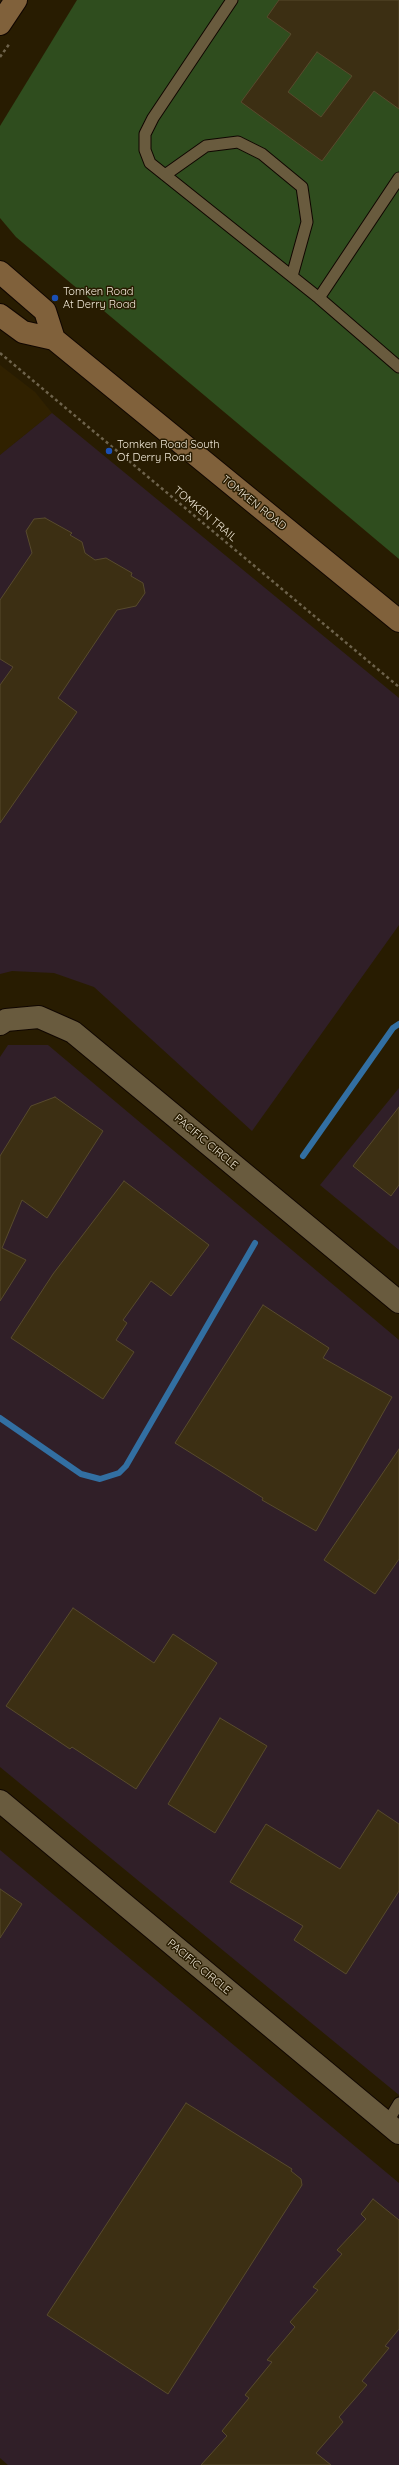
<!DOCTYPE html>
<html>
<head>
<meta charset="utf-8">
<style>
  body { margin:0 }
  canvas { display:block; background:#281c01 }
</style>
</head>
<body>
<canvas width="399" height="2465"></canvas>
<script>
const c = document.querySelector('canvas').getContext('2d');
c.lineJoin = 'round';
function fillPath(path, color) { c.fillStyle = color; c.fill(path, 'evenodd'); }
const toPath = rows => new Path2D(rows.map(r => 'M' + r).join(''));
function trace(path, color, width, dash) { c.strokeStyle = color; c.lineWidth = width; c.lineCap = dash ? 'butt' : 'round'; c.setLineDash(dash || []); c.stroke(path); }
function drawText(font, color, halo, rows, align = 'center') {
  c.font = font + ' Quicksand,sans-serif'; c.lineWidth = 3; c.setLineDash([]); c.textBaseline = 'middle'; c.strokeStyle = halo; c.fillStyle = color; for (const [text, x, y, turn = 0] of rows) {
    c.save(); c.translate(x, y); c.rotate((+turn || 0) * Math.PI / 180); c.textAlign = isNaN(turn) ? turn : align; if (halo) c.strokeText(text, 0, 0); c.fillText(text, 0, 0); c.restore();
  }
}
const built = toPath([
  [0,365,35,392,52,413,0,455]
]);
const industrial = toPath([
  [52,413,399,698,399,925,252,1131,94,987,54,973,12,971,0,974,0,455],
  [8,1045,48,1045,399,1340,399,2095,0,1767,0,1057],
  [399,1088,399,1250,320,1185],
  [0,1850,399,2183,399,2465,8,2465,0,2458]
]);
const green = toPath([
  [77,0,399,0,399,559,16,237,0,218,0,126]
]);
const stream = toPath([
  [303,1156,393,1028,399,1024],
  [0,1418,81,1474,100,1479,119,1473,126,1466,255,1243]
]);
const building = toPath([
  [279,0,399,0,399,109,374,91,322,161,241,102,291,34,267,17,279,0],
  [317,52,352,76,321,117,288,92,317,52],
  [45,518,72,533,70,535,82,542,85,553,95,560,106,558,132,573,131,576,143,583,145,593,136,606,117,610,58,698,77,712,0,823,0,685,13,667,0,659,0,600,32,553,26,531,34,519,45,518],
  [55,1097,103,1131,47,1218,22,1200,2,1248,26,1260,0,1301,0,1156,31,1106,55,1097],
  [399,1107,399,1185,391,1196,353,1166,399,1107],
  [124,1181,209,1245,171,1296,151,1281,123,1320,127,1323,116,1340,134,1352,103,1399,11,1338,53,1274,124,1181],
  [263,1305,329,1348,323,1358,392,1397,316,1531,262,1500,263,1498,175,1443,263,1305],
  [399,1449,399,1559,375,1594,324,1560,399,1449],
  [73,1608,154,1663,173,1634,217,1663,136,1789,72,1747,70,1749,6,1706,73,1608],
  [220,1718,267,1746,215,1833,168,1804,220,1718],
  [378,1810,399,1824,399,1891,346,1974,294,1940,303,1926,230,1882,266,1824,340,1869,378,1810],
  [0,1889,22,1904,0,1938,0,1889],
  [186,2103,292,2169,291,2171,301,2179,302,2185,168,2394,47,2315,186,2103],
  [373,2199,399,2220,399,2329,385,2346,389,2348,362,2381,367,2385,339,2417,343,2422,316,2453,331,2465,201,2465,227,2436,222,2431,249,2398,245,2395,272,2362,267,2360,295,2327,290,2322,318,2290,313,2287,342,2254,337,2250,366,2219,361,2214,373,2199]
]);
const path = toPath([
  [0,57,10,43],
  [0,353,399,687]
]);
const lane = toPath([
  [232,0,153,118,145,134,145,150,150,163,319,298,399,367],
  [165,175,206,146,238,142,262,154,302,187,307,222,292,276],
  [319,298,399,178],
  [387,2123,399,2103]
]);
const street = toPath([
  [0,1024,6,1020,39,1017,73,1032,399,1302],
  [0,1801,399,2133]
]);
const secondary = toPath([
  [0,24,16,0],
  [0,272,45,311,54,339],
  [0,315,23,332,54,339,399,621]
]);
const markers = [
  [55,298,4,"#1a4fb4"],
  [109,451,4,"#1a4fb4"]
];
const poiNames = [
  ["Tomken Road",63,292],
  ["At Derry Road",63,305],
  ["Tomken Road South",117,445],
  ["Of Derry Road",117,458]
];
const streetNames = [
  ["TOMKEN ROAD",254,503,39],
  ["TOMKEN TRAIL",205,514,40],
  ["PACIFIC CIRCLE",206,1142,40],
  ["PACIFIC CIRCLE",199,1967,40]
];
fillPath(built, '#302100');
fillPath(industrial, '#301f28');
fillPath(green, '#2f4d1e');
trace(stream, '#326fa2', 6);
fillPath(building, '#3c2f13');
trace(building, '#574a2d', 1);
trace(lane, '#100600', 13);
trace(street, '#100600', 24);
trace(secondary, '#100600', 24);
trace(path, '#6e634c', 2.5, [3, 3]);
trace(lane, '#695b3e', 11);
trace(street, '#695b3e', 22);
trace(secondary, '#80613b', 22);
for (const [x, y, r, color] of markers) { const dot = new Path2D(); dot.arc(x, y, r, 0, 2 * Math.PI); c.fillStyle = color; c.fill(dot); trace(dot, '#281c01', 1.5); }
drawText('11px', '#f1e9d9', '#281c01', poiNames, 'left');
drawText('11px', '#f1e9d9', '#281c01', streetNames);
</script>
</body>
</html>
